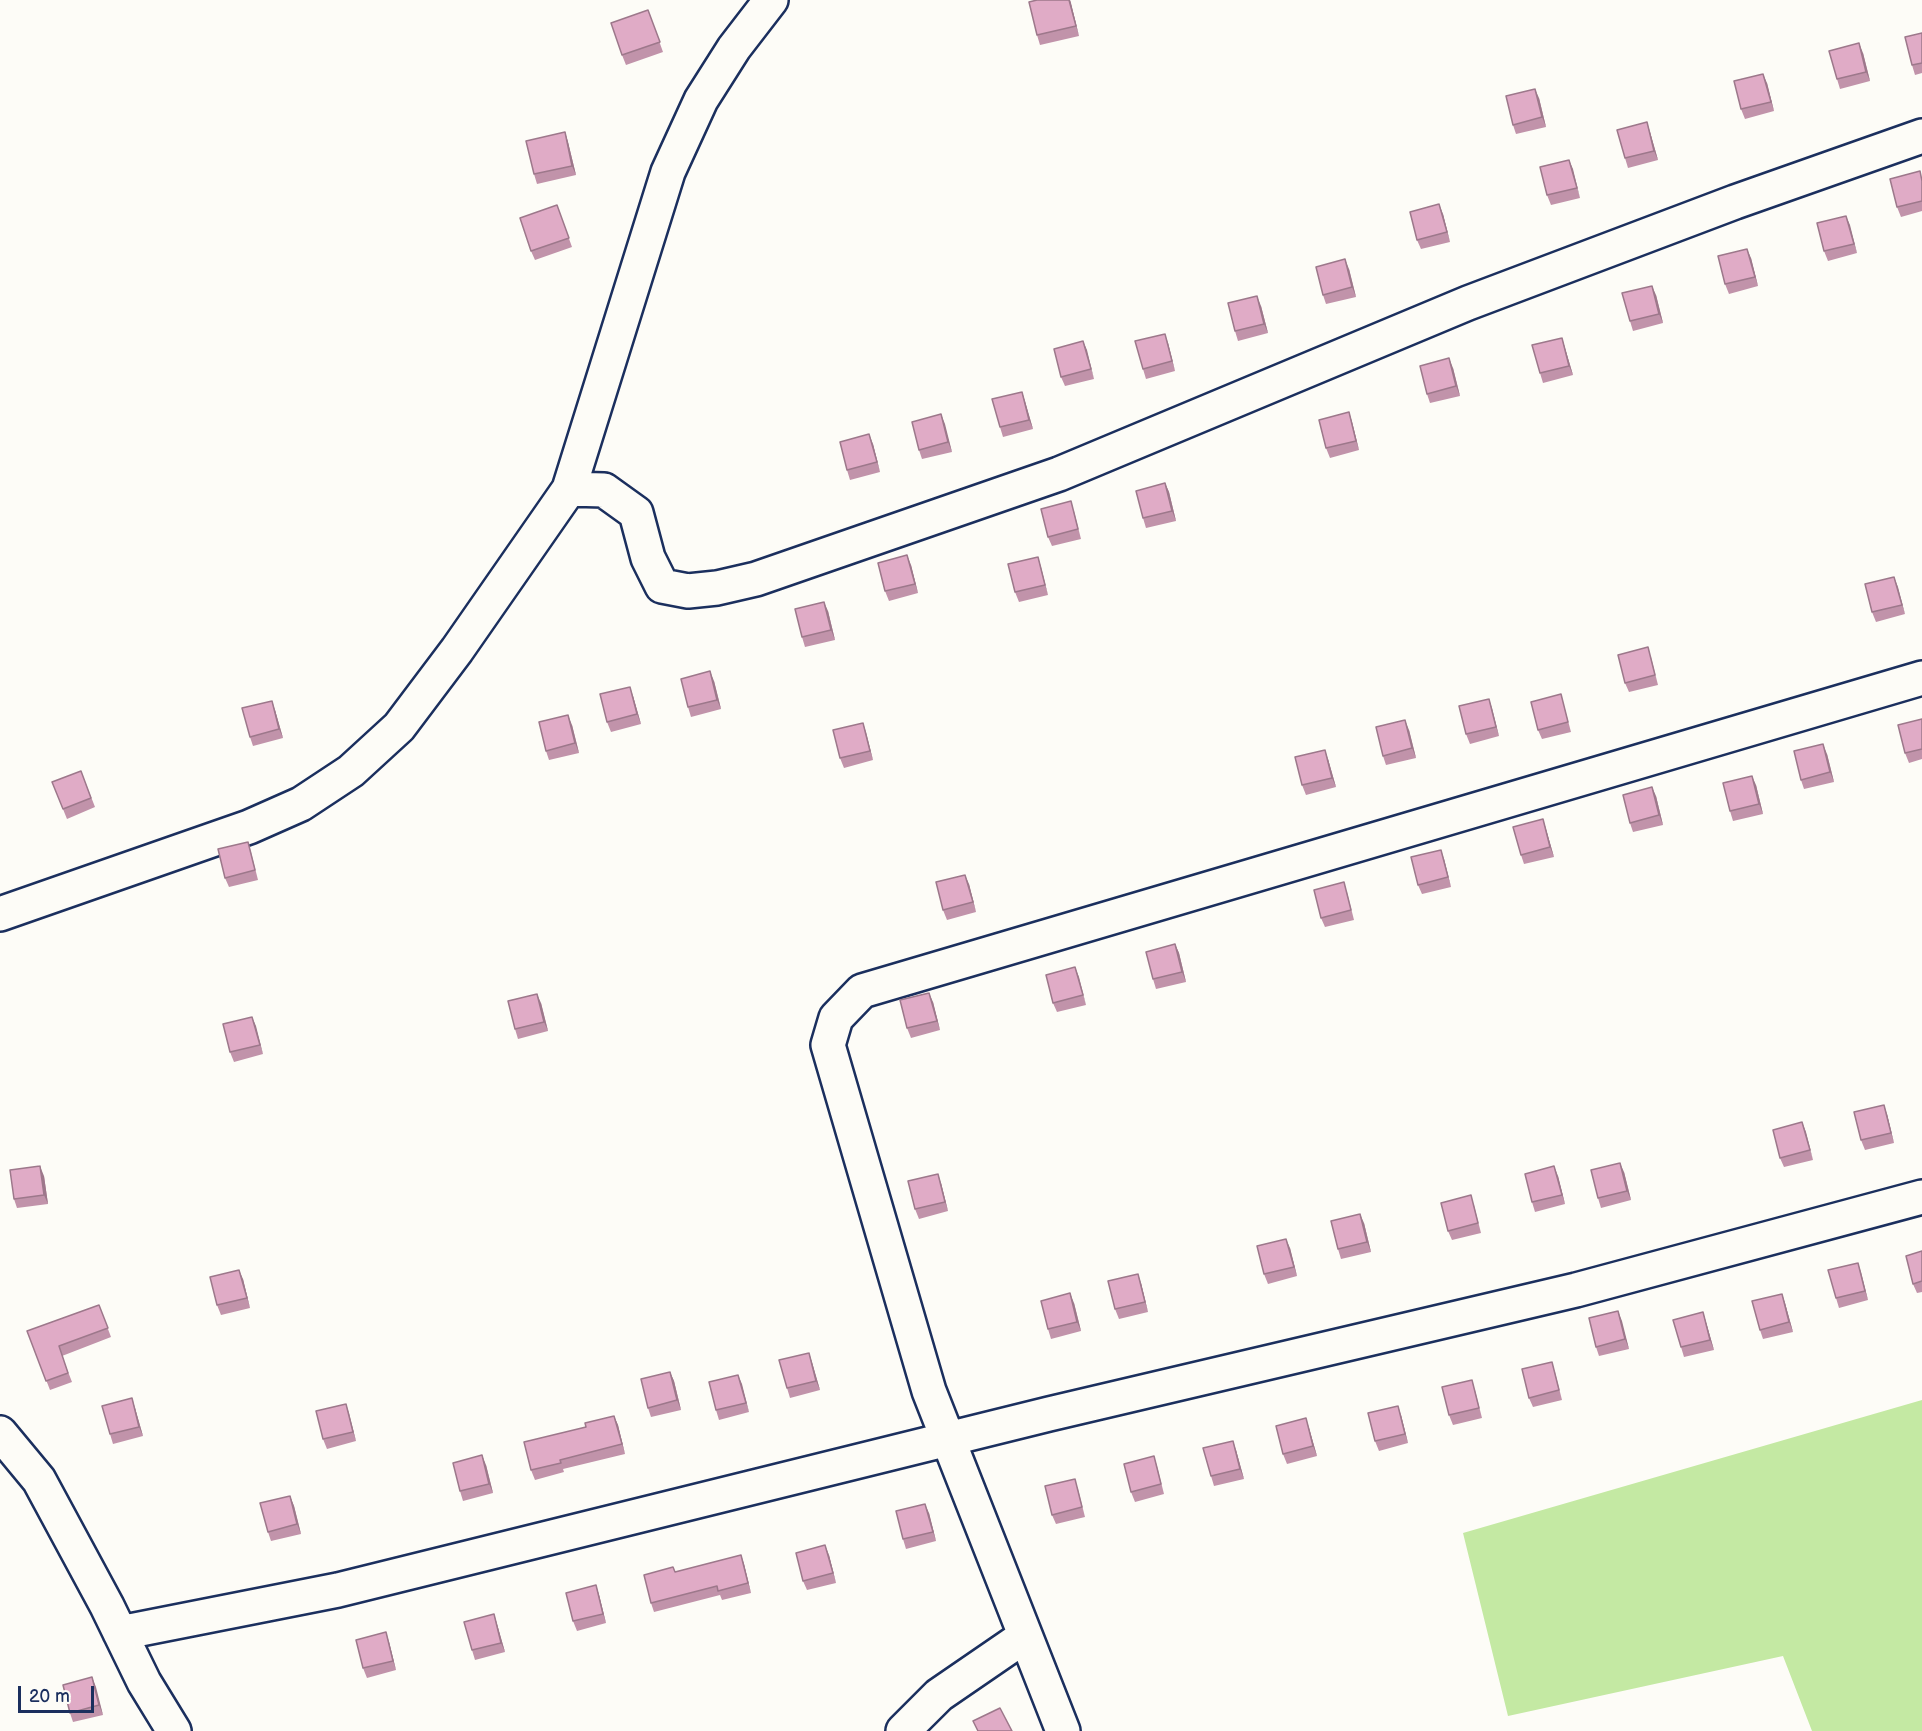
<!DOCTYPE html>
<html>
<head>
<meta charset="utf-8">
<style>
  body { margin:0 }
  #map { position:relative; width:1922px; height:1731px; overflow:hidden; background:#fdfcf7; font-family:"Balsamiq Sans",sans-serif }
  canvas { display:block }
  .scale { position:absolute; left:18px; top:1686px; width:76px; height:27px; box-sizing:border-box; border:3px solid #1b2f5e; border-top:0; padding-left:8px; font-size:18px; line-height:21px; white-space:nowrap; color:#1b2f5e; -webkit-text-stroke:4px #fdfcf7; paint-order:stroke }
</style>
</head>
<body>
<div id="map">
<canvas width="1922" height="1731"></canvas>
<div class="scale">20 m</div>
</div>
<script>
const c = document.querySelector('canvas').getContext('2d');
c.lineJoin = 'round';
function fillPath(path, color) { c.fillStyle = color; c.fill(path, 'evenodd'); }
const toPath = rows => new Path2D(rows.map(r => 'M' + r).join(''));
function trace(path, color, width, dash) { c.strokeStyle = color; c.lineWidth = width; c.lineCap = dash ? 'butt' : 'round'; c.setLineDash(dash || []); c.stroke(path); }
const green = toPath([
  [1922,1400,1922,1731,1812,1731,1783,1656,1508,1716,1463,1533]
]);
const minor = toPath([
  [569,489,604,490,636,513,648,558,662,586,688,591,717,588,756,579,1059,474,1468,303,1735,202,1922,136],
  [0,914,249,827,301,804,351,771,399,727,457,650,569,489,668,172,701,100,734,48,771,0],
  [0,1433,39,1480,107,1606,144,1682,174,1731],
  [120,1633,338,1590,1049,1414,1576,1290,1922,1197],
  [903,1731,939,1695,1025,1636],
  [1063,1731,929,1391,828,1045,836,1018,862,991,1922,678]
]);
const wall = toPath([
  [1037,0,1070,0,1079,36,1040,45,1037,35],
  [648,10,663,52,626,65,622,55],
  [1922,33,1922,73,1915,75,1912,65],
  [1863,53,1870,81,1840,89,1837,79],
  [1767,83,1774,111,1745,119,1741,109],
  [1539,98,1546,127,1516,134,1513,125],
  [565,132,568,142,576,175,537,184,534,174],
  [1650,132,1658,160,1628,168,1625,158],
  [1569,160,1580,198,1551,205,1547,195],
  [1922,178,1922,211,1901,217,1897,207],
  [557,205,572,247,535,260,531,251],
  [1443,214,1450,242,1421,249,1417,240],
  [1846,216,1857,253,1828,261,1824,251],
  [1751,258,1758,286,1729,294,1725,284],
  [1349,269,1356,297,1326,304,1323,295],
  [1656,295,1663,323,1633,331,1630,321],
  [1261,306,1268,333,1238,341,1235,331],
  [1562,338,1573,375,1543,383,1540,373],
  [1083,341,1094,379,1065,386,1061,377],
  [1168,343,1175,371,1146,379,1143,369],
  [1453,368,1460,396,1430,403,1427,394],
  [1022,392,1033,429,1003,437,1000,427],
  [1349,412,1352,422,1359,450,1330,458,1326,448],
  [941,414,952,452,922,459,919,450],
  [873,444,880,472,850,480,847,470],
  [1165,483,1169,492,1176,521,1146,528,1143,518],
  [1074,511,1081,539,1052,546,1048,537],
  [1038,557,1048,595,1019,602,1015,592],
  [911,565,918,593,889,601,885,591],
  [1894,577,1905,614,1876,622,1872,612],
  [828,611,835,640,805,647,802,637],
  [1651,657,1658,685,1629,692,1625,683],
  [714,681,721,709,691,717,688,707],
  [1561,694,1571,732,1542,739,1538,730],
  [633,696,641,724,611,732,607,722],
  [1489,699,1499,736,1470,744,1466,734],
  [275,710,283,738,253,746,250,737],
  [1922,719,1922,759,1909,763,1905,753],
  [863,723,873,760,844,768,840,758],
  [572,725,579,753,549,760,546,751],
  [1409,730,1416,758,1386,765,1383,756],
  [1827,754,1834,782,1804,789,1801,780],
  [1328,759,1336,787,1306,795,1302,785],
  [81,771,95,807,67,819,52,782],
  [1756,785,1763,814,1733,821,1730,811],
  [1656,796,1663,825,1633,832,1630,823],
  [1543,819,1554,857,1524,864,1521,855],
  [248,842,251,852,258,880,229,887,225,878],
  [1444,859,1451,887,1422,894,1418,885],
  [969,884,976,912,947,920,943,910],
  [1347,892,1354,920,1325,927,1321,918],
  [1175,944,1179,953,1186,982,1156,989,1153,979],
  [1075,967,1086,1005,1057,1012,1053,1003],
  [933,1002,940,1030,911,1038,907,1028],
  [541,1003,548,1031,518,1039,515,1029],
  [252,1017,263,1054,234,1062,230,1052],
  [1887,1114,1894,1143,1865,1150,1861,1140],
  [1802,1122,1813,1160,1784,1167,1780,1158],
  [1624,1172,1631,1200,1601,1208,1598,1198],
  [44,1176,48,1204,17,1208,14,1199],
  [1558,1176,1565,1204,1535,1212,1532,1202],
  [941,1183,948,1211,919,1219,915,1209],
  [1474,1205,1481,1233,1452,1240,1448,1231],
  [1364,1223,1371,1252,1341,1259,1338,1249],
  [1290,1248,1297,1276,1268,1284,1264,1274],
  [1922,1251,1922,1292,1917,1293,1913,1284],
  [1858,1263,1868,1300,1839,1308,1836,1298],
  [243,1279,250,1308,221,1315,217,1305],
  [1141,1283,1148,1312,1119,1319,1115,1309],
  [1782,1294,1785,1303,1793,1332,1763,1339,1760,1330],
  [1074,1303,1081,1331,1051,1339,1048,1329],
  [99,1305,111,1337,62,1356,72,1382,50,1390,27,1331],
  [1618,1311,1629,1349,1599,1356,1596,1347],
  [1703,1312,1714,1350,1684,1357,1681,1347],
  [809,1353,820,1390,790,1398,787,1388],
  [670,1372,674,1381,681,1410,651,1417,648,1408],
  [1555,1372,1562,1400,1533,1407,1529,1398],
  [738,1375,749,1412,719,1420,716,1410],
  [1475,1390,1482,1418,1453,1425,1449,1415],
  [346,1404,356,1441,327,1449,323,1439],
  [135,1408,143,1436,113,1444,110,1434],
  [1401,1415,1408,1443,1379,1451,1375,1441],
  [614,1416,618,1425,625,1454,563,1469,564,1472,535,1480,531,1470,586,1427],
  [1309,1428,1317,1456,1287,1464,1283,1454],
  [1236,1450,1244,1479,1214,1486,1211,1476],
  [1154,1456,1157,1466,1164,1494,1135,1502,1131,1492],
  [486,1465,493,1493,463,1501,460,1491],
  [1078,1489,1085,1517,1056,1524,1052,1515],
  [290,1496,294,1506,301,1534,271,1541,268,1532],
  [929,1513,936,1541,906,1549,903,1539],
  [741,1555,744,1564,751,1593,722,1600,720,1595,654,1612,651,1603,673,1567,675,1572],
  [829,1555,836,1583,807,1590,803,1581],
  [596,1585,599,1595,606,1623,577,1631,573,1621],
  [494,1614,505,1652,475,1660,472,1650],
  [389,1642,396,1670,367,1678,363,1668],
  [92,1677,103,1715,73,1722,70,1713]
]);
const shadedWall = toPath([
  [1069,0,1070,0,1071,3,1079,36,1076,26],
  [1859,43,1863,53,1870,81,1866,72],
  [1763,74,1767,83,1774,111,1771,102],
  [1535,89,1539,98,1546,127,1542,117],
  [1647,122,1650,132,1658,160,1654,151],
  [565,132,568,142,576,175,572,166],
  [1569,160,1573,169,1580,198,1577,188],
  [1439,204,1443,214,1450,242,1447,232],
  [1846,216,1850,225,1857,253,1854,244],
  [1747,249,1751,258,1758,286,1755,277],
  [1345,259,1349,269,1356,297,1352,287],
  [1652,286,1656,295,1663,323,1659,314],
  [1257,296,1261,306,1268,333,1264,324],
  [1165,334,1168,343,1175,371,1172,361],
  [1562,338,1565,348,1573,375,1569,366],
  [1083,341,1087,350,1094,379,1091,369],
  [1449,358,1453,368,1460,396,1456,386],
  [1022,392,1025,401,1033,429,1029,420],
  [1349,412,1352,422,1359,450,1356,441],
  [941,414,945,424,952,452,948,442],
  [869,434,873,444,880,472,877,462],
  [1165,483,1169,492,1176,521,1172,511],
  [907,555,911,565,918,593,915,584],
  [1038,557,1041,567,1048,595,1045,585],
  [1894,577,1898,587,1905,614,1902,605],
  [824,602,828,611,835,640,831,630],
  [710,671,714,681,721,709,717,700],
  [630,687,633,696,641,724,637,714],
  [1489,699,1492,708,1499,736,1496,727],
  [272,701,275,710,283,738,279,729],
  [568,715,572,725,579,753,575,743],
  [1405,720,1409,730,1416,758,1412,748],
  [863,723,866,732,873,760,870,751],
  [1823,744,1827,754,1834,782,1830,772],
  [1325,750,1328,759,1336,787,1332,778],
  [1752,776,1756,785,1763,814,1759,804],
  [1652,787,1656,796,1663,825,1659,815],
  [1543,819,1546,829,1554,857,1550,847],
  [1441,850,1444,859,1451,887,1448,877],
  [965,875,969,884,976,912,973,902],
  [1175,944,1179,953,1186,982,1182,972],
  [1075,967,1079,977,1086,1005,1083,995],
  [929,993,933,1002,940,1030,937,1021],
  [537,994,541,1003,548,1031,544,1022],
  [252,1017,256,1026,263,1054,260,1045],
  [1884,1105,1887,1114,1894,1143,1891,1133],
  [1802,1122,1806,1132,1813,1160,1810,1150],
  [1620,1163,1624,1172,1631,1200,1627,1191],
  [40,1166,44,1176,48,1204,44,1195],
  [1554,1166,1558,1176,1565,1204,1562,1195],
  [938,1174,941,1183,948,1211,945,1202],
  [1360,1214,1364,1223,1371,1252,1367,1242],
  [1286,1239,1290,1248,1297,1276,1294,1267],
  [1858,1263,1861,1272,1868,1300,1865,1291],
  [239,1270,243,1279,250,1308,247,1298],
  [1138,1274,1141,1283,1148,1312,1145,1302],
  [1070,1293,1074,1303,1081,1331,1077,1322],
  [1782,1294,1785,1303,1793,1332,1789,1322],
  [1618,1311,1622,1321,1629,1349,1625,1339],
  [1703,1312,1706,1322,1714,1350,1710,1340],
  [809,1353,812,1362,820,1390,816,1381],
  [670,1372,674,1381,681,1410,677,1400],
  [738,1375,742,1384,749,1412,746,1403],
  [132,1398,135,1408,143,1436,139,1427],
  [346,1404,349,1413,356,1441,353,1432],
  [1398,1406,1401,1415,1408,1443,1405,1434],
  [614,1416,618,1425,625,1454,622,1444],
  [1306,1418,1309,1428,1317,1456,1313,1446],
  [1233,1441,1236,1450,1244,1479,1240,1469],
  [482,1455,486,1465,493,1493,489,1484],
  [290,1496,294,1506,301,1534,297,1524],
  [925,1504,929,1513,936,1541,933,1532],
  [825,1545,829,1555,836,1583,833,1573],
  [741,1555,744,1564,751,1593,748,1583],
  [596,1585,599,1595,606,1623,603,1614],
  [494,1614,497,1624,505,1652,501,1643],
  [386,1632,389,1642,396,1670,393,1661],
  [92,1677,96,1687,103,1715,99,1705]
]);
const building = toPath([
  [1037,0,1069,0,1076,26,1037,35,1029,2,1037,0],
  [648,10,660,42,622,55,611,23,648,10],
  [1922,33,1922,63,1912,65,1905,37,1922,33],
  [1859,43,1866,72,1837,79,1829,51,1859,43],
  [1763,74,1771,102,1741,109,1734,81,1763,74],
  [1535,89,1542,117,1513,125,1506,96,1535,89],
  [1647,122,1654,151,1625,158,1617,130,1647,122],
  [565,132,572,166,534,174,526,141,565,132],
  [1569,160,1577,188,1547,195,1540,167,1569,160],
  [1920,171,1922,181,1922,201,1897,207,1890,179,1920,171],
  [1439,204,1447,232,1417,240,1410,212,1439,204],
  [557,205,569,238,531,251,520,218,557,205],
  [1846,216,1854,244,1824,251,1817,223,1846,216],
  [1747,249,1755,277,1725,284,1718,256,1747,249],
  [1345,259,1352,287,1323,295,1316,267,1345,259],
  [1652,286,1659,314,1630,321,1622,293,1652,286],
  [1257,296,1264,324,1235,331,1228,303,1257,296],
  [1165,334,1172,361,1143,369,1135,341,1165,334],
  [1562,338,1569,366,1540,373,1532,345,1562,338],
  [1083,341,1091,369,1061,377,1054,349,1083,341],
  [1449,358,1456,386,1427,394,1420,366,1449,358],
  [1022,392,1029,420,1000,427,992,399,1022,392],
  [1349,412,1356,441,1326,448,1319,420,1349,412],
  [941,414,948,442,919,450,912,422,941,414],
  [869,434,877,462,847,470,840,442,869,434],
  [1165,483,1172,511,1143,518,1136,491,1165,483],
  [1071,501,1078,529,1048,537,1041,509,1071,501],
  [907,555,915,584,885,591,878,563,907,555],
  [1038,557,1045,585,1015,592,1008,564,1038,557],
  [1894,577,1902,605,1872,612,1865,584,1894,577],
  [824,602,831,630,802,637,795,609,824,602],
  [1648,647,1655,675,1625,683,1618,655,1648,647],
  [710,671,717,700,688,707,681,679,710,671],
  [630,687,637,714,607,722,600,694,630,687],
  [1561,694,1568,722,1538,730,1531,702,1561,694],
  [1489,699,1496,727,1466,734,1459,706,1489,699],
  [272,701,279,729,250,737,242,708,272,701],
  [568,715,575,743,546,751,539,722,568,715],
  [1922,719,1922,749,1905,753,1898,725,1922,719],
  [1405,720,1412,748,1383,756,1376,727,1405,720],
  [863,723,870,751,840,758,833,730,863,723],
  [1823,744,1830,772,1801,780,1794,751,1823,744],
  [1325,750,1332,778,1302,785,1295,757,1325,750],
  [81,771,91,798,63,809,52,782,81,771],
  [1752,776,1759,804,1730,811,1723,783,1752,776],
  [1652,787,1659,815,1630,823,1623,795,1652,787],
  [1543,819,1550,847,1521,855,1513,827,1543,819],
  [248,842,255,870,225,878,218,849,248,842],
  [1441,850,1448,877,1418,885,1411,857,1441,850],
  [965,875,973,902,943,910,936,882,965,875],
  [1344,882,1351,910,1321,918,1314,890,1344,882],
  [1175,944,1182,972,1153,979,1146,952,1175,944],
  [1075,967,1083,995,1053,1003,1046,975,1075,967],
  [929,993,937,1021,907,1028,900,1000,929,993],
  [537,994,544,1022,515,1029,508,1001,537,994],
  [252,1017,260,1045,230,1052,223,1024,252,1017],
  [1884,1105,1891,1133,1861,1140,1854,1112,1884,1105],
  [1802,1122,1810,1150,1780,1158,1773,1130,1802,1122],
  [1620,1163,1627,1191,1598,1198,1591,1170,1620,1163],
  [40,1166,44,1195,14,1199,10,1170,40,1166],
  [1554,1166,1562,1195,1532,1202,1525,1174,1554,1166],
  [938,1174,945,1202,915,1209,908,1181,938,1174],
  [1471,1195,1478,1223,1448,1231,1441,1203,1471,1195],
  [1360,1214,1367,1242,1338,1249,1331,1221,1360,1214],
  [1286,1239,1294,1267,1264,1274,1257,1246,1286,1239],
  [1922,1251,1922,1281,1913,1284,1906,1256,1922,1251],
  [1858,1263,1865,1291,1836,1298,1828,1270,1858,1263],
  [239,1270,247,1298,217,1305,210,1277,239,1270],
  [1138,1274,1145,1302,1115,1309,1108,1281,1138,1274],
  [1070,1293,1077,1322,1048,1329,1041,1301,1070,1293],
  [1782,1294,1789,1322,1760,1330,1752,1301,1782,1294],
  [99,1305,108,1328,59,1346,68,1373,46,1381,27,1331,99,1305],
  [1618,1311,1625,1339,1596,1347,1589,1318,1618,1311],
  [1703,1312,1710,1340,1681,1347,1673,1320,1703,1312],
  [809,1353,816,1381,787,1388,779,1360,809,1353],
  [1552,1362,1559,1390,1529,1398,1522,1369,1552,1362],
  [670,1372,677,1400,648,1408,641,1379,670,1372],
  [738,1375,746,1403,716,1410,709,1382,738,1375],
  [1472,1380,1479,1408,1449,1415,1442,1387,1472,1380],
  [132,1398,139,1427,110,1434,102,1406,132,1398],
  [346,1404,353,1432,323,1439,316,1411,346,1404],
  [1398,1406,1405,1434,1375,1441,1368,1413,1398,1406],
  [614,1416,622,1444,560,1460,561,1463,531,1470,524,1442,586,1427,585,1423,614,1416],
  [1306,1418,1313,1446,1283,1454,1276,1426,1306,1418],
  [1233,1441,1240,1469,1211,1476,1203,1448,1233,1441],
  [482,1455,489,1484,460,1491,453,1463,482,1455],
  [1154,1456,1161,1484,1131,1492,1124,1464,1154,1456],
  [1075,1479,1082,1507,1052,1515,1045,1486,1075,1479],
  [290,1496,297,1524,268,1532,260,1503,290,1496],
  [925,1504,933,1532,903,1539,896,1511,925,1504],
  [825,1545,833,1573,803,1581,796,1553,825,1545],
  [741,1555,748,1583,718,1591,717,1586,651,1603,644,1575,673,1567,675,1572,741,1555],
  [596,1585,603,1614,573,1621,566,1593,596,1585],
  [494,1614,501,1643,472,1650,464,1622,494,1614],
  [386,1632,393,1661,363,1668,356,1640,386,1632],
  [92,1677,99,1705,70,1713,63,1685,92,1677],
  [1000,1708,1012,1731,978,1731,973,1721,1000,1708]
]);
fillPath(green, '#c4e9a3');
trace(minor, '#1b2f5e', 38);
trace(minor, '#fdfcf7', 33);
fillPath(wall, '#c193aa');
fillPath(shadedWall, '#9d788b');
fillPath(building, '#e0abc6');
trace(building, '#9d788b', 1.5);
</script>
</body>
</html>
